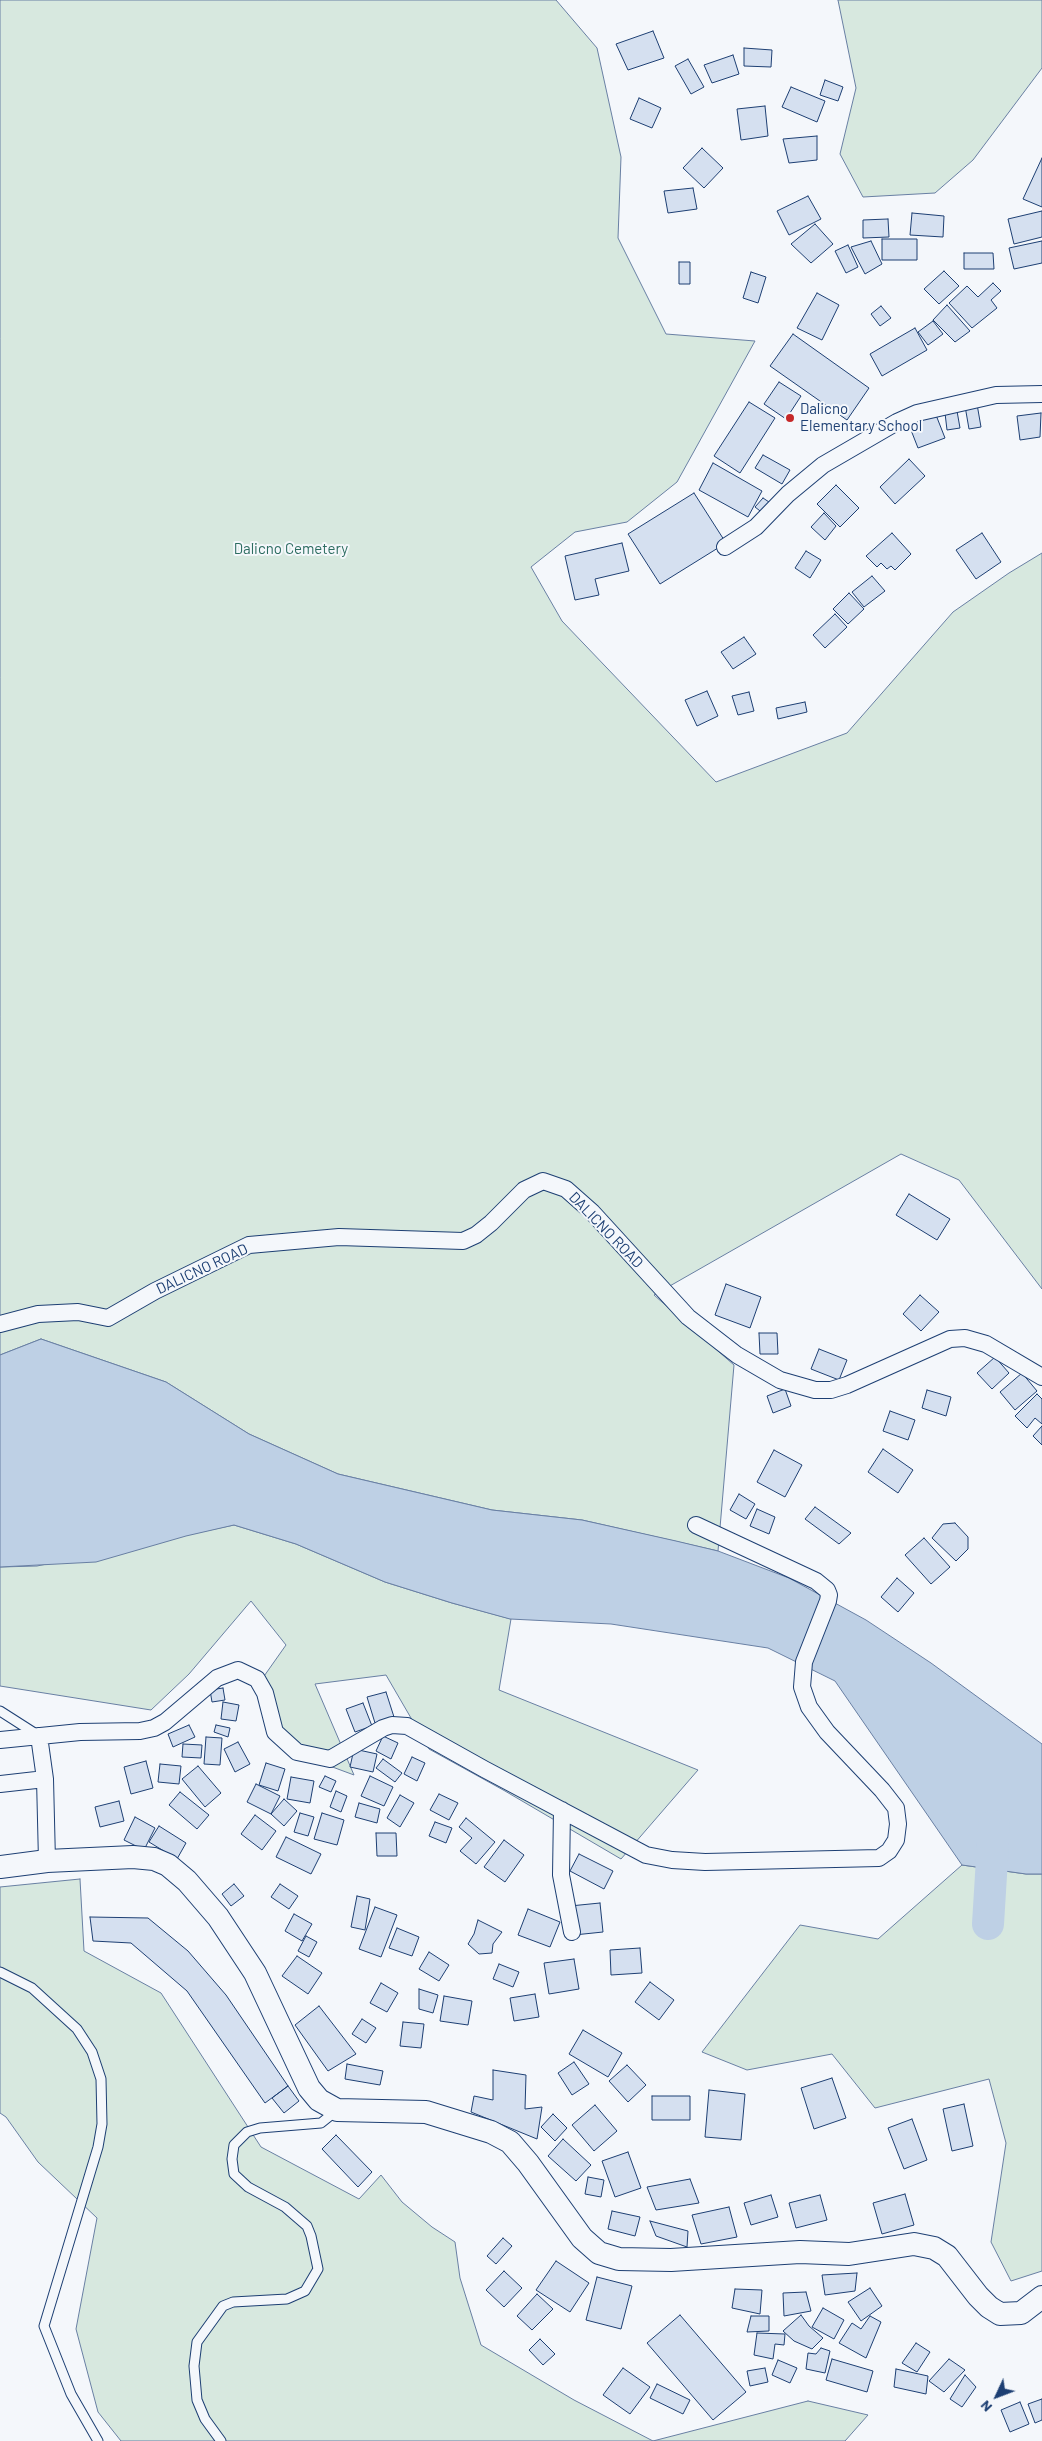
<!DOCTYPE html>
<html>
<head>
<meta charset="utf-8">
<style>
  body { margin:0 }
  #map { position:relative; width:1042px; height:2441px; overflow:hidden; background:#f4f7fb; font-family:Barlow,sans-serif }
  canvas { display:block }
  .north { position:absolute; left:972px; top:2371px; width:50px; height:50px; -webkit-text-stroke:4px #f4f7fb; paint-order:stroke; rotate:227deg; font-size:14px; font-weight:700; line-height:20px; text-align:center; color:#1d3f73 }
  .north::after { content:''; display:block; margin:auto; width:18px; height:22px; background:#1d3f73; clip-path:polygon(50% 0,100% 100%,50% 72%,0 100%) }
</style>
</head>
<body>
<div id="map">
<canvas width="1042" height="2441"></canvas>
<div class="north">N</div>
</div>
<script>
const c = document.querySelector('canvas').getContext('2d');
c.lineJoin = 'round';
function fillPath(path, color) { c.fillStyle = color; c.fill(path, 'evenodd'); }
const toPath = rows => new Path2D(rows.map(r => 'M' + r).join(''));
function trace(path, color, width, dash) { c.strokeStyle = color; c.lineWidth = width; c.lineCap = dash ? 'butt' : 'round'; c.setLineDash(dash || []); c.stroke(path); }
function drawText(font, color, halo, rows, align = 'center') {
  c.font = font + ' Barlow,sans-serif'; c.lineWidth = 4; c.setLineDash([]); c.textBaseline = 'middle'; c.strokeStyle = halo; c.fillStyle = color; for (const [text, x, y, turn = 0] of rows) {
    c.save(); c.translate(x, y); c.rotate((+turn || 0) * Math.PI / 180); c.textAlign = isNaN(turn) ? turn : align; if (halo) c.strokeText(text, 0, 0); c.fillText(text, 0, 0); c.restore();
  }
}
const green = toPath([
  [0,0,556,0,597,48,621,157,618,238,666,334,755,341,677,482,627,522,575,532,531,567,562,621,716,782,847,733,953,612,1009,573,1042,553,1042,1289,959,1180,901,1154,654,1295,734,1365,718,1551,582,1520,492,1510,338,1474,249,1434,166,1382,41,1339,0,1355,0,0],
  [838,0,1042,0,1042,68,973,160,935,193,863,197,840,154,856,88,838,0],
  [234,1525,296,1544,385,1582,452,1603,511,1619,499,1690,698,1770,621,1859,505,1791,429,1749,386,1675,315,1684,354,1775,284,1749,262,1679,286,1645,251,1601,189,1674,151,1710,0,1686,0,1567,37,1566,234,1525],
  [962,1865,1026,1874,1042,1874,1042,2271,1011,2281,991,2242,1006,2143,989,2079,875,2108,832,2054,747,2070,702,2052,800,1925,878,1939,962,1865],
  [80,1879,84,1951,161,1993,261,2147,359,2199,381,2175,402,2202,432,2227,455,2242,460,2278,481,2345,574,2400,653,2441,121,2441,98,2412,76,2329,97,2218,38,2162,6,2117,0,2113,0,1887,80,1879],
  [808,2401,868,2415,845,2441,653,2441,808,2401]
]);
const water = toPath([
  [41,1339,166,1382,249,1434,338,1474,492,1510,582,1520,676,1541,718,1551,789,1578,866,1620,931,1663,1042,1744,1042,1874,1026,1874,962,1865,835,1681,768,1648,611,1624,510,1619,452,1603,385,1582,296,1544,234,1525,186,1536,96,1562,0,1567,0,1355,41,1339]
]);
const river = toPath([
  [988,1924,994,1826]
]);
const building = toPath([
  [653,31,664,58,628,70,616,44,653,31],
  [744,48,772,50,771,67,744,66,744,48],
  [733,55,739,74,712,83,704,65,733,55],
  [688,59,704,87,691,94,675,66,688,59],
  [825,80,843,87,838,101,820,95,825,80],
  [791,87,825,101,817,122,782,107,791,87],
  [639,98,661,108,652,128,630,119,639,98],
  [765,106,768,136,741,140,737,109,765,106],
  [817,136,817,160,789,163,783,139,817,136],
  [702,148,723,168,704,188,683,168,702,148],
  [1042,158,1042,207,1023,199,1042,158],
  [693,188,697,209,668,213,664,191,693,188],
  [808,196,821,219,789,235,777,211,808,196],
  [1042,211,1042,237,1014,244,1008,219,1042,211],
  [912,213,944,216,943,237,910,235,912,213],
  [888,219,889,237,863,238,863,220,888,219],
  [815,224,833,244,811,263,791,244,815,224],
  [882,239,917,239,917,260,882,260,882,239],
  [871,241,882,264,865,274,851,247,871,241],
  [1042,241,1042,263,1014,269,1009,248,1042,241],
  [848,245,858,267,846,273,835,251,848,245],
  [964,253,993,253,994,269,964,269,964,253],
  [679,262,690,262,690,284,679,284,679,262],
  [944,271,959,286,939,304,924,289,944,271],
  [751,272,766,277,758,303,743,298,751,272],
  [993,283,1001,291,991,300,997,308,972,328,949,303,967,286,978,297,993,283],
  [817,293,839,305,822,340,797,328,817,293],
  [947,305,970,331,955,342,933,320,947,305],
  [881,306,891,318,880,326,871,314,881,306],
  [933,321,943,334,928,345,918,332,933,321],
  [915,328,927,350,882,376,870,354,915,328],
  [793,334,869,388,847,420,770,366,793,334],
  [779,382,801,396,786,419,764,404,779,382],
  [749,402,775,418,740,473,714,456,749,402],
  [977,404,981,427,969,429,965,406,977,404],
  [957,411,960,428,947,430,945,413,957,411],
  [1041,413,1040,437,1020,440,1017,416,1041,413],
  [936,415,945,438,918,448,909,425,936,415],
  [763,455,790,470,782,484,755,468,763,455],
  [909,459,925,476,895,504,880,487,909,459],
  [713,463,762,491,748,517,699,490,713,463],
  [836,485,859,508,840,527,817,504,836,485],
  [694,493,726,543,660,584,628,534,694,493],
  [763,498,772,504,764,514,755,507,763,498],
  [824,513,836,526,825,540,811,527,824,513],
  [892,533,911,554,895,570,891,566,887,569,881,563,877,567,866,556,892,533],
  [982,533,1001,562,976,579,956,550,982,533],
  [622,543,629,571,595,579,599,595,575,600,565,556,622,543],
  [806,551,821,560,810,578,795,568,806,551],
  [872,576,885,591,864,607,852,592,872,576],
  [849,593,864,609,848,624,833,609,849,593],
  [835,614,847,627,825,648,813,635,835,614],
  [744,637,756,654,733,669,721,652,744,637],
  [707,691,718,716,697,726,685,700,707,691],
  [749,692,754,711,738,715,732,696,749,692],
  [805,702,807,712,778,719,776,708,805,702],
  [909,1194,950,1219,937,1240,896,1215,909,1194],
  [726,1284,761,1297,750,1328,715,1315,726,1284],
  [920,1295,939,1312,921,1331,903,1314,920,1295],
  [759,1333,777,1333,778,1354,760,1354,759,1333],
  [819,1349,847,1360,839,1380,811,1369,819,1349],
  [995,1357,1009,1373,992,1389,977,1373,995,1357],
  [1022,1373,1037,1391,1015,1410,1000,1392,1022,1373],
  [785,1389,791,1406,773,1413,767,1396,785,1389],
  [927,1390,951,1397,946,1416,922,1408,927,1390],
  [1037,1394,1042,1399,1042,1424,1035,1418,1027,1428,1015,1416,1037,1394],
  [890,1411,915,1420,908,1440,883,1431,890,1411],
  [1042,1426,1042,1445,1033,1436,1042,1426],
  [883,1449,913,1470,898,1493,868,1472,883,1449],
  [774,1450,802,1465,785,1497,757,1482,774,1450],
  [739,1494,755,1504,746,1519,730,1510,739,1494],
  [815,1507,851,1533,839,1544,805,1519,815,1507],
  [757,1509,775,1517,769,1534,750,1526,757,1509],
  [955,1523,968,1537,968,1549,956,1561,932,1538,943,1524,955,1523],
  [924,1538,950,1567,931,1584,905,1555,924,1538],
  [897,1578,914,1593,898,1612,881,1597,897,1578],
  [223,1688,225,1700,212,1702,210,1690,223,1688],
  [386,1692,394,1717,375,1723,367,1697,386,1692],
  [223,1702,239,1705,236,1721,221,1719,223,1702],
  [363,1703,372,1726,355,1732,346,1709,363,1703],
  [189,1725,195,1737,173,1747,168,1734,189,1725],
  [216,1725,230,1728,228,1737,214,1732,216,1725],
  [383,1736,398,1743,391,1759,376,1751,383,1736],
  [206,1737,222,1738,220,1765,204,1764,206,1737],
  [238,1742,250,1764,235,1772,224,1749,238,1742],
  [183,1744,202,1745,201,1758,182,1757,183,1744],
  [354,1749,377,1754,373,1772,350,1767,354,1749],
  [412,1757,425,1763,417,1781,404,1774,412,1757],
  [383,1759,402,1773,395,1782,376,1768,383,1759],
  [146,1761,153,1788,131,1794,124,1767,146,1761],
  [266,1763,285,1769,278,1791,259,1785,266,1763],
  [160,1764,181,1766,179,1784,158,1782,160,1764],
  [198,1766,221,1793,205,1807,182,1779,198,1766],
  [325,1776,336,1781,331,1792,319,1787,325,1776],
  [370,1776,393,1787,384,1806,361,1796,370,1776],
  [291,1777,314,1781,310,1803,287,1799,291,1777],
  [256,1784,280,1796,271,1814,247,1802,256,1784],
  [336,1791,347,1796,341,1812,330,1807,336,1791],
  [180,1792,209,1815,197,1829,169,1805,180,1792],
  [439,1794,458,1803,449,1820,430,1810,439,1794],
  [400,1795,414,1803,400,1827,387,1818,400,1795],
  [284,1799,297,1811,284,1826,271,1814,284,1799],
  [119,1801,124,1821,100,1827,95,1807,119,1801],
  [359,1803,380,1809,377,1823,355,1817,359,1803],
  [300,1813,314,1817,308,1836,294,1832,300,1813],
  [322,1813,344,1820,337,1845,314,1839,322,1813],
  [255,1815,276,1831,262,1850,241,1834,255,1815],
  [135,1817,155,1828,144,1850,124,1840,135,1817],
  [466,1818,495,1842,476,1864,460,1851,472,1838,459,1827,466,1818],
  [435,1822,452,1828,446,1843,429,1836,435,1822],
  [159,1826,186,1843,177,1859,149,1842,159,1826],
  [376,1833,396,1833,397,1856,377,1856,376,1833],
  [286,1837,321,1854,311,1874,276,1857,286,1837],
  [504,1840,524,1855,505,1882,484,1867,504,1840],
  [579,1854,613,1871,604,1889,570,1871,579,1854],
  [234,1884,244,1896,231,1906,222,1894,234,1884],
  [280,1884,298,1896,289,1909,271,1897,280,1884],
  [357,1896,370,1899,365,1930,351,1927,357,1896],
  [600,1903,603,1932,574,1935,570,1906,600,1903],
  [375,1907,397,1915,381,1957,359,1949,375,1907],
  [528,1909,560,1922,550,1947,518,1935,528,1909],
  [294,1914,312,1924,302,1941,285,1931,294,1914],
  [90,1917,148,1918,188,1951,226,1995,288,2086,265,2103,187,1991,131,1943,93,1941,90,1917],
  [478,1920,502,1932,493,1944,492,1953,479,1954,468,1944,474,1934,478,1920],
  [397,1928,419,1937,412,1956,389,1948,397,1928],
  [306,1936,317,1942,309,1957,298,1951,306,1936],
  [640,1948,642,1973,611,1975,610,1950,640,1948],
  [429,1952,449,1965,439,1981,419,1969,429,1952],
  [297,1956,322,1973,308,1994,282,1976,297,1956],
  [574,1959,579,1989,549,1994,544,1963,574,1959],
  [499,1964,519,1972,513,1987,493,1979,499,1964],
  [650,1982,674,2000,659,2020,635,2002,650,1982],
  [381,1983,398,1993,387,2012,370,2003,381,1983],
  [419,1989,438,1995,433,2013,419,2009,419,1989],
  [535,1994,539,2017,514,2021,510,1998,535,1994],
  [444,1996,472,2001,468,2025,440,2021,444,1996],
  [319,2006,356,2054,328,2071,295,2025,319,2006],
  [362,2019,376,2028,366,2043,352,2034,362,2019],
  [403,2022,424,2024,421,2048,400,2046,403,2022],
  [583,2030,622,2053,608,2077,569,2054,583,2030],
  [574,2062,589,2084,572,2095,558,2073,574,2062],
  [347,2064,383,2071,380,2085,345,2079,347,2064],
  [627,2065,646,2085,628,2102,609,2081,627,2065],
  [493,2070,526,2075,525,2109,542,2107,537,2139,471,2112,474,2096,493,2100,493,2070],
  [832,2078,846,2118,814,2129,801,2088,832,2078],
  [288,2086,299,2101,284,2113,272,2098,288,2086],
  [709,2090,745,2094,741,2140,705,2137,709,2090],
  [652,2096,690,2096,690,2120,652,2120,652,2096],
  [964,2104,973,2146,952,2151,943,2109,964,2104],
  [595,2105,617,2131,594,2151,572,2125,595,2105],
  [553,2114,567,2128,555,2141,541,2127,553,2114],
  [912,2119,927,2160,904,2169,888,2128,912,2119],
  [336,2135,372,2172,358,2187,322,2149,336,2135],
  [563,2139,591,2165,576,2181,548,2156,563,2139],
  [628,2152,641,2188,615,2197,602,2161,628,2152],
  [588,2177,604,2180,601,2197,585,2194,588,2177],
  [690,2179,699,2203,656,2210,647,2187,690,2179],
  [905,2194,914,2225,882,2234,873,2203,905,2194],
  [771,2195,778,2217,751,2225,744,2203,771,2195],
  [820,2195,827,2220,796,2228,789,2203,820,2195],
  [729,2207,737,2237,701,2244,692,2215,729,2207],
  [612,2211,640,2217,635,2236,608,2229,612,2211],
  [650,2221,688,2231,687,2247,656,2236,650,2221],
  [503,2238,512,2246,496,2264,487,2256,503,2238],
  [556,2261,589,2283,570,2312,536,2290,556,2261],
  [504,2271,522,2288,504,2307,486,2290,504,2271],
  [857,2273,855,2291,825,2295,822,2275,857,2273],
  [597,2277,632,2286,621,2329,586,2320,597,2277],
  [870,2288,882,2306,861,2321,848,2302,870,2288],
  [735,2289,762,2290,760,2314,732,2308,735,2289],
  [806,2292,811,2311,784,2316,783,2293,806,2292],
  [537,2294,553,2309,532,2330,517,2316,537,2294],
  [823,2308,844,2320,834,2339,812,2327,823,2308],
  [680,2315,746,2392,713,2420,647,2343,680,2315],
  [801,2315,809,2326,823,2338,812,2349,794,2341,783,2331,801,2315],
  [751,2316,769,2316,769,2331,747,2332,751,2316],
  [870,2316,881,2322,866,2358,839,2343,852,2323,861,2329,870,2316],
  [757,2333,785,2334,784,2345,775,2344,773,2359,754,2355,757,2333],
  [540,2339,555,2354,543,2365,529,2350,540,2339],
  [916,2343,930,2352,917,2372,902,2363,916,2343],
  [821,2348,830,2351,825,2373,806,2369,808,2353,816,2354,821,2348],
  [832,2359,873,2371,867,2392,826,2380,832,2359],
  [949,2359,965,2370,944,2392,929,2381,949,2359],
  [778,2360,797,2368,790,2383,772,2375,778,2360],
  [623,2368,650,2387,630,2414,603,2395,623,2368],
  [765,2368,768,2382,750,2386,747,2371,765,2368],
  [896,2369,928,2376,926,2394,894,2387,896,2369],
  [965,2375,976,2387,962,2407,950,2399,965,2375],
  [657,2384,690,2400,683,2414,650,2398,657,2384],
  [1042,2399,1042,2420,1035,2423,1028,2404,1042,2399],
  [1020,2402,1029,2424,1010,2432,1001,2410,1020,2402]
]);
const service = toPath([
  [0,1711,36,1734],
  [0,1972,32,1988,77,2029,92,2052,101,2079,102,2124,98,2147,44,2326,71,2394,98,2441],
  [221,2441,205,2419,197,2400,194,2366,197,2342,223,2306,233,2302,287,2299,305,2291,318,2269,311,2236,307,2226,285,2207,248,2187,234,2174,232,2159,234,2145,247,2132,260,2128,321,2123,336,2111]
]);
const minor = toPath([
  [725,547,756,527,788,494,823,465,897,422,917,413,996,395,1042,394],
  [0,1324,38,1314,78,1312,108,1318,155,1291,249,1245,339,1237,463,1241,476,1235,491,1223,524,1190,543,1181,566,1189,592,1212,688,1317,737,1355,780,1380,815,1390,831,1390,847,1385,950,1339,965,1338,986,1344,1042,1377],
  [39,1736,45,1779,47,1861],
  [0,1740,80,1732,140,1731,154,1728,165,1722,217,1678,238,1670,257,1679,265,1693,275,1732,297,1752,330,1759,383,1728,392,1725,407,1726,484,1769,646,1855,672,1860,705,1862,879,1858,889,1851,896,1840,898,1824,896,1808,882,1790,827,1732,809,1707,802,1687,804,1662,828,1601,829,1595,827,1590,816,1581,696,1525],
  [0,1784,45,1779],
  [562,1810,561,1875,572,1932]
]);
const secondary = toPath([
  [0,1867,47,1861,133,1857,154,1859,168,1865,187,1881,218,1917,255,1973,309,2088,319,2100,337,2110,426,2112,491,2132,510,2142,528,2163,582,2238,599,2253,619,2259,671,2260,800,2252,849,2254,914,2244,934,2248,947,2256,978,2296,989,2307,1000,2314,1021,2313,1042,2297]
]);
const markers = [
  [790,418,5,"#c62828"]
];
const poiNames = [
  ["Dalicno",800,409],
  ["Elementary School",800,426]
];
const parkNames = [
  ["Dalicno Cemetery",291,549]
];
const streetNames = [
  ["DALICNO ROAD",606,1230,46],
  ["DALICNO ROAD",202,1269,-25]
];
fillPath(green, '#d7e8df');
trace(green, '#687fa3', 1);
fillPath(water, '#bed0e5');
trace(water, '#687fa3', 1);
trace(river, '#bed0e5', 32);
fillPath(building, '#d5e0f0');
trace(building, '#1d3f73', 1);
trace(service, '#1d3f73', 11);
trace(minor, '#1d3f73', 18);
trace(secondary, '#1d3f73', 24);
trace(service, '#f4f7fb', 9);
trace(minor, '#f4f7fb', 16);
trace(secondary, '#f4f7fb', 22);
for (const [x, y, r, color] of markers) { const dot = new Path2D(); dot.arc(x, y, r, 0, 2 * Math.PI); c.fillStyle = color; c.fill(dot); trace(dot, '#f4f7fb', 2); }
drawText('15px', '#1d3f73', '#f4f7fb', poiNames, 'left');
drawText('15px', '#2c6c60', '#f4f7fb', parkNames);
drawText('15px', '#1d3f73', '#f4f7fb', streetNames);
</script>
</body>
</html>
